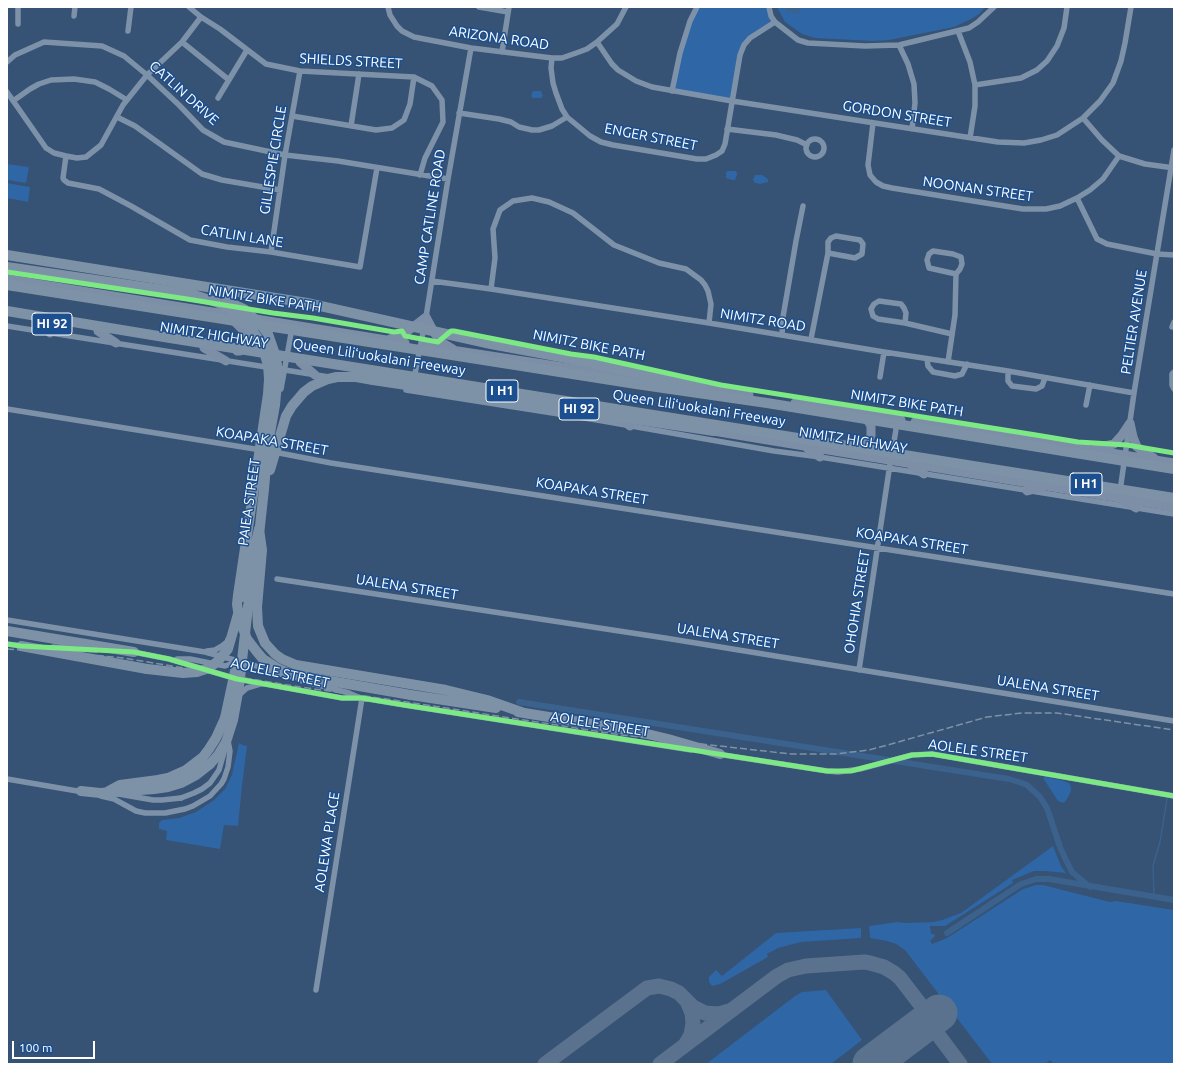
<!DOCTYPE html>
<html>
<head>
<meta charset="utf-8">
<style>
  body { margin:0 }
  #map { position:relative; width:1181px; height:1071px; overflow:hidden; background:#365274; font-family:Ubuntu,sans-serif }
  canvas { display:block }
  .frame { position:absolute; inset:0; border:8px solid #fff; pointer-events:none }
  .scale { position:absolute; left:12px; top:1041px; width:83px; height:18px; box-sizing:border-box; border:2px solid #fff; border-top:0; padding-left:5px; font-size:12px; line-height:14px; white-space:nowrap; color:#fff; -webkit-text-stroke:3px #1b4f8f; paint-order:stroke }
</style>
</head>
<body>
<div id="map">
<canvas width="1181" height="1071"></canvas>
<div class="frame"></div>
<div class="scale">100 m</div>
</div>
<script>
const c = document.querySelector('canvas').getContext('2d');
c.lineJoin = 'round';
function fillPath(path, color) { c.fillStyle = color; c.fill(path, 'evenodd'); }
const toPath = rows => new Path2D(rows.map(r => 'M' + r).join(''));
function trace(path, color, width, dash) { c.strokeStyle = color; c.lineWidth = width; c.lineCap = dash ? 'butt' : 'round'; c.setLineDash(dash || []); c.stroke(path); }
function drawText(font, color, halo, rows, align = 'center') {
  c.font = font + ' Ubuntu,sans-serif'; c.lineWidth = 3; c.setLineDash([]); c.textBaseline = 'middle'; c.strokeStyle = halo; c.fillStyle = color; for (const [text, x, y, turn = 0] of rows) {
    c.save(); c.translate(x, y); c.rotate((+turn || 0) * Math.PI / 180); c.textAlign = isNaN(turn) ? turn : align; if (halo) c.strokeText(text, 0, 0); c.fillText(text, 0, 0); c.restore();
  }
}
const green = toPath([
  [697,7,769,7,775,22,744,45,732,101,672,91,680,53],
  [777,7,985,7,979,14,973,18,954,27,889,40,873,41,815,38,802,34,785,22],
  [533,91,541,91,543,96,541,98,533,98,531,96],
  [7,164,29,167,26,183,7,180],
  [728,171,735,171,737,173,737,175,735,180,732,180,726,178,726,172],
  [755,175,762,175,768,179,768,182,760,184,755,183,753,180],
  [7,183,30,187,28,202,7,198],
  [239,743,243,745,247,746,242,786,238,826,224,825,220,849,166,840,167,831,159,829,159,823,162,820,179,818,196,812,214,800,225,789,232,775],
  [1045,777,1061,780,1069,783,1071,787,1071,791,1068,797,1064,803,1058,801,1043,778],
  [1053,846,1061,866,1066,873,1045,871,1034,871,1012,880,1013,883,945,926,930,926,931,934,934,934,935,936,930,941,932,944,947,938,1023,889,1036,885,1043,885,1110,902,1116,901,1174,910,1174,1064,1054,1064,1050,1060,1045,1064,992,1064,905,950,896,944,887,941,870,938,869,926,897,922,906,923,933,922,942,920,961,913],
  [861,928,861,938,801,942,778,948,767,954,768,957,720,984,712,986,709,982,709,977,716,970,722,976,776,933],
  [826,990,862,1040,831,1064,706,1064,795,996,802,992]
]);
const water = toPath([
  [786,7,800,7,800,13,786,12]
]);
const stream = toPath([
  [1154,897,1153,866,1160,842,1167,799]
]);
const canal = toPath([
  [519,702,1009,779,1019,782,1027,785,1040,797,1047,808,1060,847,1065,858,1072,872,1090,887],
  [947,933,1021,884,1036,879,1049,879,1174,900]
]);
const taxiway = toPath([
  [685,1045,691,1035,693,1023,692,1013,687,1001],
  [545,1064,647,988,659,986,671,989,679,993,693,1007,705,1013,719,1014,729,1011],
  [660,1064,777,976,788,970,806,966,864,962,870,963,884,967,894,973,900,978,920,1004,939,1036,960,1064]
]);
const runway = toPath([
  [871,1064,939,1013]
]);
const minor = toPath([
  [18,7,18,24],
  [189,7,201,17,220,29,266,64,300,71,414,77,432,86,442,100,443,122,425,158,420,175],
  [388,7,390,15,397,26,402,31,414,37,471,48,552,58,562,58,579,52,587,49,597,42,617,24,626,7],
  [479,7,508,12],
  [769,7,771,16,775,22,798,40,808,43,865,46,899,45,969,28,978,22,994,7],
  [74,16,75,7],
  [128,31,131,7],
  [958,31,970,62,975,85,975,106,970,138],
  [182,42,229,80],
  [597,42,612,64,618,70,636,81,652,87,732,101,998,142,1024,143,1041,140,1057,135,1083,118,1100,101,1113,83,1121,61,1125,43,1131,7],
  [899,45,908,64,914,84,915,103,912,129],
  [502,52,509,7],
  [552,58,551,68,553,83,556,93,562,109,567,117,590,136,601,142,613,145,697,159,706,159,716,155,722,151,725,144,740,55,744,45,750,38,775,22],
  [7,62,15,55,44,42,102,46,124,56,147,75,179,105,203,130,224,142,285,155,338,161,448,179],
  [975,85,1021,78,1037,70,1047,61,1057,46,1064,28,1067,7],
  [672,91,680,53,690,21,697,7],
  [7,92,46,148,54,153,66,156,77,158,86,157,101,145,123,105,147,75,182,42,201,17],
  [218,98,247,50],
  [13,101,30,89,39,84,51,80,74,79,95,82,109,89,127,100],
  [459,113,499,119,511,122,519,127,532,130,539,130,552,126,567,117],
  [292,116,376,130,392,128,404,120,410,104,414,77],
  [117,117,135,126,202,174,222,180,280,190],
  [1083,118,1102,140,1119,156,1145,164,1174,168],
  [873,123,868,165,870,175,876,182,883,186,892,188,1023,209,1046,209,1060,206,1077,198,1090,190,1103,179,1119,156],
  [351,126,359,74],
  [727,129,776,135,797,140,807,145],
  '806 148a9 9 0 1 1 18 0a9 9 0 1 1-18 0Z',
  [66,156,63,178,64,180,68,183,99,189,131,206,190,240,227,247,271,252,360,267,377,168],
  [1077,198,1097,239,1107,244,1157,254,1174,255],
  [271,252,285,155,300,71],
  [432,281,491,289,709,323,884,352,1008,371,1134,393],
  [491,289,495,258,493,229,500,210,513,201,532,198,549,202,573,213,614,245,659,263,686,269,701,280,705,285,708,291,711,304,709,323],
  [905,323,906,313,904,308,901,304,879,301,874,304,871,309,873,316,878,319,905,323,952,334],
  [7,326,329,377],
  [1172,327,1174,322],
  [782,335,783,317,796,241,803,206],
  [811,339,828,253,828,242,831,238,836,236,860,240,863,244,862,254,855,258,828,253],
  [927,359,928,366,933,372,955,376,962,374,967,364],
  [948,362,955,315,956,274,929,268,927,260,929,254,933,251,953,254,961,257,962,264,960,269,956,274],
  [1008,371,1008,381,1012,386,1036,389,1042,386,1045,378],
  [1174,372,1172,374,1172,385,1174,389],
  [880,377,884,352],
  [414,379,426,317,448,179,471,48],
  [281,389,292,328],
  [406,390,597,420,774,451,820,457,1174,514],
  [1086,405,1090,385],
  [7,409,261,450],
  [274,452,331,463,1174,594],
  [892,454,897,423],
  [1120,491,1134,393,1174,150],
  [277,579,665,638,1174,721],
  [7,620,205,652,253,665,283,675],
  [7,644,23,646],
  [53,647,96,650],
  [207,651,215,650,222,646,227,642,228,639],
  [133,652,169,659,237,679,309,692,342,698,362,698,404,705,691,750],
  [177,659,190,659,225,666,239,661],
  [859,670,890,464],
  [299,680,349,693,358,697],
  [238,696,247,688,260,684],
  [717,754,827,771,838,772,860,769,912,755,932,754,1174,796],
  [7,779,83,792],
  [101,796,114,799,136,811,145,813,165,813,185,809,193,806,210,796,221,784,224,779,228,767,230,751,228,741],
  [181,798,194,793,202,789,210,783,219,770,225,749],
  [316,990,362,698]
]);
const primary = toPath([
  [7,279,405,343],
  [232,319,242,329,245,333,246,341,243,348,240,351,237,351],
  [98,331,116,343],
  [50,333,63,325],
  [390,339,404,334,426,317,435,334,443,343,453,349],
  [425,346,648,380],
  [204,348,226,361],
  [300,362,315,375],
  [696,387,749,395],
  [795,403,901,420],
  [618,416,630,426],
  [915,422,1174,463],
  [1130,423,1133,437,1137,447,1154,458],
  [707,430,1174,507],
  [807,448,820,457],
  [1096,448,1114,444,1122,435,1130,423],
  [857,451,860,450,866,445,869,440,871,435,871,426,865,416],
  [911,465,924,474],
  [1027,491,1043,487],
  [1123,500,1136,508]
]);
const motorway = toPath([
  [7,267,191,294],
  [337,377,356,377,373,380],
  [259,529,262,550,257,607,258,626,265,643,275,654,282,659,296,665,446,690,487,700,524,713],
  [259,535,264,489],
  [248,607,254,569],
  [7,631,134,652],
  [21,646,147,669],
  [411,695,496,708],
  [518,712,635,731,668,739,720,754],
  [81,791,100,793,154,789,168,787,181,783,196,775,210,764],
  [107,792,120,785,158,780,168,778,186,770,203,757,209,749,216,738,225,718]
]);
const rail = toPath([
  [7,649,83,654,123,658,300,687,394,700,621,735,791,754,836,754,869,750,884,746,987,717,1022,713,1057,713,1174,730]
]);
const minorBridge = toPath([
  [107,792,153,800,162,800,181,798]
]);
const motorwayBridge = toPath([
  [7,255,307,303,491,344,593,363,702,388],
  [7,285,636,384,767,403,1174,469],
  [191,294,216,302,229,308,240,316,249,326,257,337,263,349,268,365,269,379,268,394,238,595,237,604,239,618,247,639,257,652,263,659,277,668,290,674,411,695],
  [226,301,244,309,261,325,268,334,276,357,278,373,275,405,268,444,264,489],
  [7,311,164,337,1174,498],
  [373,380,714,431],
  [270,470,286,416,292,406,304,392,312,386,328,379,337,377],
  [243,597,259,529],
  [147,669,183,673,197,672,209,668,218,661,228,649,238,614],
  [225,718,235,671],
  [210,764,218,755,226,742,233,720,239,687,248,607]
]);
const cycleway = toPath([
  [7,272,187,299,273,313,313,318,394,332,402,331,405,336,438,342,451,331,454,331,571,354,594,357,721,385,1036,435,1078,442,1127,445,1174,453],
  [7,644,21,646,134,652,169,659,237,679,309,692,342,698,362,698,404,705,827,771,851,771,912,755,932,754,1174,796]
]);
const shields = [
  [52,324,40],
  [502,391,32],
  [579,409,40],
  [1086,484,32]
];
const shieldNames = [
  ["HI 92",52,324],
  ["I H1",502,391],
  ["HI 92",579,409],
  ["I H1",1086,484]
];
const streetNames = [
  ["ARIZONA ROAD",499,38,8],
  ["SHIELDS STREET",351,61,3],
  ["CATLIN DRIVE",184,93,42],
  ["GORDON STREET",897,114,9],
  ["ENGER STREET",651,137,11],
  ["GILLESPIE CIRCLE",273,160,-81],
  ["NOONAN STREET",978,189,8],
  ["CAMP CATLINE ROAD",430,217,-81],
  ["CATLIN LANE",242,236,9],
  ["NIMITZ BIKE PATH",265,299,9],
  ["NIMITZ ROAD",763,320,9],
  ["PELTIER AVENUE",1134,322,-81],
  ["NIMITZ HIGHWAY",214,335,9],
  ["NIMITZ BIKE PATH",589,345,11],
  ["Queen Liliʻuokalani Freeway",379,357,9],
  ["NIMITZ BIKE PATH",907,403,9],
  ["Queen Liliʻuokalani Freeway",699,408,9],
  ["NIMITZ HIGHWAY",853,440,9],
  ["KOAPAKA STREET",272,441,10],
  ["KOAPAKA STREET",592,491,9],
  ["PAIEA STREET",249,502,-82],
  ["KOAPAKA STREET",912,541,9],
  ["UALENA STREET",407,587,9],
  ["OHOHIA STREET",857,602,-81],
  ["UALENA STREET",728,636,9],
  ["AOLELE STREET",280,673,12],
  ["UALENA STREET",1048,688,9],
  ["AOLELE STREET",600,724,9],
  ["AOLELE STREET",978,751,8],
  ["AOLEWA PLACE",327,842,-81]
];
fillPath(green, '#2f66a5');
fillPath(water, '#3b618d');
trace(stream, '#3b618d', 1.5);
trace(canal, '#3b618d', 6);
trace(taxiway, '#5a728e', 15);
trace(runway, '#5a728e', 37);
trace(minor, '#7d92a8', 5.5);
trace(primary, '#7d8ea7', 9);
trace(motorway, '#7e92a7', 10);
trace(rail, '#7e92a7', 1.5, [7, 3]);
trace(minorBridge, '#7d92a8', 5.5);
trace(motorwayBridge, '#7e92a7', 10);
trace(cycleway, '#7ce984', 5);
for (const [x, y, w] of shields) { const box = new Path2D(); box.roundRect(x - w / 2, y - 11, w, 22, 3); c.fillStyle = '#1b4f8f'; c.fill(box); trace(box, '#fff', 1); }
drawText('bold 13px', '#fff', null, shieldNames);
drawText('14px', '#fff', '#1b4f8f', streetNames);
</script>
</body>
</html>
